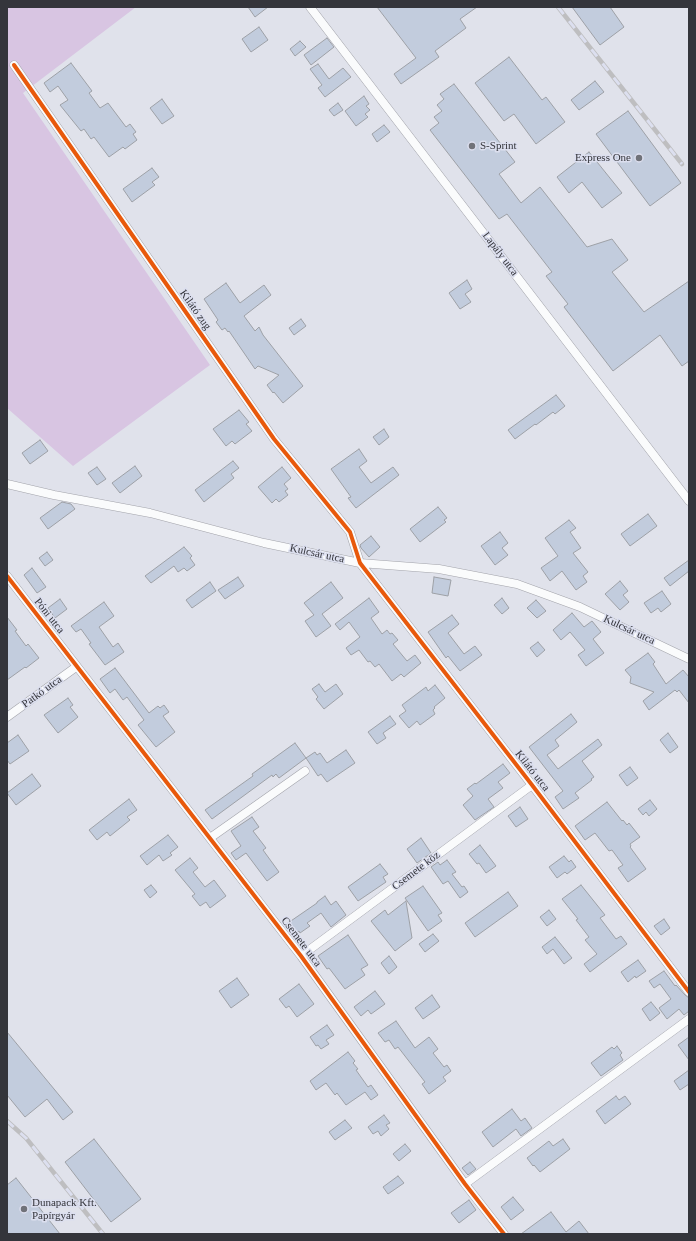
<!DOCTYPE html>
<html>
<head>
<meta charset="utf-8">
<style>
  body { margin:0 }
  #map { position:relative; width:696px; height:1241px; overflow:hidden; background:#e0e2eb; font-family:"Times New Roman",serif }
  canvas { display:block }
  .frame { position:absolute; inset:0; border:8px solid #34353b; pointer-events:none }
</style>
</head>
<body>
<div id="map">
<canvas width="696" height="1241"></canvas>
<div class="frame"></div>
</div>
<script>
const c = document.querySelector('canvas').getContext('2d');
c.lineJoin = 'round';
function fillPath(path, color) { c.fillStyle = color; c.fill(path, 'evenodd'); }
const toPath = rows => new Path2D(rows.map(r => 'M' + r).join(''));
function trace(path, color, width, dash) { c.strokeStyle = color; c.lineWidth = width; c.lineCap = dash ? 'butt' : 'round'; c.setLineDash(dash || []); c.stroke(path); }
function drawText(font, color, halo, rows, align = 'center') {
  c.font = font + ' "Times New Roman",serif'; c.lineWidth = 3; c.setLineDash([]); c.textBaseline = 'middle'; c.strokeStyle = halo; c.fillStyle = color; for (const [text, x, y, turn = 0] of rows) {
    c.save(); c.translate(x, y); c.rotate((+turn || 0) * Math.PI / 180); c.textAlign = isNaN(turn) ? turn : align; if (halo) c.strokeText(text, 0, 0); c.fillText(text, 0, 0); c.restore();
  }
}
const green = toPath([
  [7,7,136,7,23,93,210,365,73,466,7,408]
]);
const building = toPath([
  [248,7,268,7,255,17,248,7],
  [377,7,477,7,460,19,466,28,435,51,439,57,401,84,394,74,416,58,377,7],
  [572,7,610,7,624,27,600,45,572,7],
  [259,27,268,40,251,52,242,39,259,27],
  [327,38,334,47,311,65,304,55,327,38],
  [300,41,306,47,295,56,290,49,300,41],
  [509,57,542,100,546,97,565,122,536,144,514,114,504,121,475,83,509,57],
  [71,63,92,91,89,93,100,108,108,103,126,127,130,124,136,132,133,134,137,140,125,149,123,147,109,157,94,137,91,139,84,129,81,131,60,105,68,100,58,86,50,92,44,83,71,63],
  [318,64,329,79,343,68,351,77,325,97,318,88,322,85,310,69,318,64],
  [595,81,604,92,579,110,571,100,595,81],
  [454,84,515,162,499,174,521,203,540,187,587,247,612,239,628,260,612,272,644,312,689,281,689,361,682,366,660,335,613,371,564,307,568,304,546,276,552,272,507,214,499,219,430,130,439,123,434,117,442,111,437,105,444,99,440,94,454,84],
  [364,96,369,104,366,106,370,110,365,114,368,117,356,126,345,111,364,96],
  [162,99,174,116,162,124,150,108,162,99],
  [338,103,343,110,334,116,329,110,338,103],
  [628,111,681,183,650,206,596,134,628,111],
  [384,125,390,132,377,142,372,134,384,125],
  [589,152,622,193,602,208,582,182,569,193,557,177,589,152],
  [152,168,159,177,152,182,155,185,132,202,123,189,152,168],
  [467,280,472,289,465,294,471,302,460,309,449,293,467,280],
  [226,283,240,303,264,285,271,295,244,316,255,331,259,327,263,335,303,386,283,403,274,392,273,393,267,385,279,375,258,366,255,369,229,331,228,332,225,328,222,330,216,322,218,320,204,299,226,283],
  [301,319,306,326,294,335,289,328,301,319],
  [556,395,565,406,555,414,553,412,536,425,535,424,515,439,508,430,556,395],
  [239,410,249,422,246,424,252,431,235,444,232,441,226,446,213,429,239,410],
  [384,429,389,437,379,445,373,437,384,429],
  [40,440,48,451,30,464,22,453,40,440],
  [359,449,367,461,359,467,371,483,393,467,399,475,356,508,348,498,351,497,331,469,359,449],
  [233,461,239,468,231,474,234,478,204,502,195,490,233,461],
  [135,466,142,476,120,493,112,483,135,466],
  [97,467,106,479,97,485,88,473,97,467],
  [282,467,291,478,284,484,288,489,285,491,288,495,279,502,276,499,272,503,258,487,282,467],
  [62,502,71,504,75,509,48,529,40,518,62,502],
  [438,507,447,518,444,520,446,522,420,542,410,529,438,507],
  [648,514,657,526,630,546,621,534,648,514],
  [569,520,576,528,570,532,581,548,573,553,588,572,583,576,587,582,576,590,562,571,550,581,541,568,558,556,545,538,569,520],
  [500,532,508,543,502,548,508,555,495,565,481,546,500,532],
  [371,536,380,547,369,557,361,548,360,545,371,536],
  [184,547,192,556,190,558,195,565,187,571,184,568,178,572,174,566,151,583,145,576,184,547],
  [47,552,53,560,45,566,39,558,47,552],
  [689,560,689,571,670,586,664,578,689,560],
  [32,568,46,587,37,593,24,575,32,568],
  [238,577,244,586,225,599,218,590,238,577],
  [434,577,451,580,448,596,432,593,434,577],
  [620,581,628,591,623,595,629,602,620,610,605,594,620,581],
  [210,582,216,591,192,608,186,600,210,582],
  [331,582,343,598,322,614,331,626,316,637,305,621,314,615,304,603,331,582],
  [662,591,671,604,661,612,658,608,651,613,644,603,662,591],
  [369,598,379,612,371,618,382,634,387,630,390,634,392,633,398,640,393,644,407,661,415,655,421,663,404,677,401,674,392,681,379,664,375,667,370,661,368,662,359,650,351,655,346,648,360,637,349,622,340,630,335,624,369,598],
  [502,598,509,608,502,614,494,605,502,598],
  [60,599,67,609,55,618,48,608,60,599],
  [536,600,546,611,537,618,527,608,536,600],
  [104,602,114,616,99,627,113,647,118,643,124,652,105,665,89,644,91,643,81,629,76,632,71,626,104,602],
  [572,613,584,627,592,621,601,632,593,639,604,653,586,666,578,655,585,650,570,632,561,640,553,630,572,613],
  [452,615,459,624,448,633,464,654,475,646,482,655,460,671,448,656,446,658,428,632,452,615],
  [7,617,17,630,15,631,26,646,28,644,39,658,26,668,25,667,7,680,7,617],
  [538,642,545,650,537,657,530,648,538,642],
  [648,653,655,662,653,664,666,684,683,670,689,677,689,703,679,690,677,692,675,690,649,710,643,701,654,692,630,683,631,677,625,670,648,653],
  [115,668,149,713,158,706,160,708,164,705,169,712,163,716,175,732,156,747,138,725,144,720,127,697,123,700,115,689,110,693,100,679,115,668],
  [319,684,325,692,336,684,343,694,324,709,316,699,318,697,312,689,319,684],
  [435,685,445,698,434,707,435,708,433,710,435,714,420,725,417,721,409,728,399,716,406,711,402,705,426,687,428,691,435,685],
  [68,698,73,705,70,707,78,717,58,733,44,715,68,698],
  [571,714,577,722,555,740,559,746,547,755,558,769,598,739,602,745,582,761,594,777,591,779,592,780,575,793,579,798,563,809,555,797,563,791,529,747,571,714],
  [390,716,396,724,383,733,386,738,377,744,368,732,390,716],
  [668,733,678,747,670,753,660,740,668,733],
  [18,735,29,751,10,764,7,760,7,743,18,735],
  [295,743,306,758,279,778,276,774,273,777,272,775,212,819,205,810,253,776,252,774,295,743],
  [346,750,355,763,327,782,321,774,318,776,306,758,315,752,317,755,320,753,327,763,346,750],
  [503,764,510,773,498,782,503,788,488,799,494,807,475,820,463,805,473,796,467,789,475,783,476,784,503,764],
  [630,767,638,778,627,786,619,775,630,767],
  [32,774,41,786,16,805,7,793,32,774],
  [129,799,137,810,127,817,130,820,110,836,107,832,97,840,89,830,129,799],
  [650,800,657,809,649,816,646,812,643,815,638,809,650,800],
  [607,802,622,821,623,820,627,825,629,823,640,837,630,844,631,846,630,847,646,869,628,882,618,868,623,865,612,850,609,851,595,833,585,840,575,826,607,802],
  [520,807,528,819,516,827,508,816,520,807],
  [252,817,259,827,253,831,266,848,263,850,279,872,267,881,246,853,236,860,231,853,241,846,231,831,252,817],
  [168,835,178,847,170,853,172,855,163,861,159,855,147,865,140,856,168,835],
  [421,838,431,853,417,863,407,849,421,838],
  [480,845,496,866,486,873,479,863,477,864,469,854,480,845],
  [564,856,569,862,571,860,576,867,567,874,565,872,557,878,549,867,564,856],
  [190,858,198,868,193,872,205,887,214,880,226,896,210,908,206,902,200,906,192,896,195,894,175,870,190,858],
  [447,860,456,872,452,874,462,887,464,886,468,892,460,898,448,881,443,884,431,867,438,862,440,865,447,860],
  [380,864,388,874,383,877,386,882,358,901,348,887,380,864],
  [151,885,157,892,150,898,144,890,151,885],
  [581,885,605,915,600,918,616,939,621,936,627,944,590,972,584,964,597,954,585,940,589,937,576,920,578,919,562,899,581,885],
  [423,886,442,913,438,915,442,921,428,931,405,898,423,886],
  [508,892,518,906,475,937,465,923,508,892],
  [325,896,331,905,336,901,346,915,331,927,321,913,307,923,310,926,300,933,299,931,292,936,285,925,317,903,317,902,325,896],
  [406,901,412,938,395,951,371,921,385,910,388,915,406,901],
  [549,910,556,919,547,926,540,917,549,910],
  [664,919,670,928,661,935,654,926,664,919],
  [433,934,439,941,425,952,419,944,433,934],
  [348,935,368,965,361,969,365,975,345,989,329,968,327,969,318,956,348,935],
  [555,937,572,958,564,964,553,949,547,954,542,947,555,937],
  [389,956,397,967,389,974,381,963,389,956],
  [638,960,646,971,636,978,635,976,628,982,621,972,638,960],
  [664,971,675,986,676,985,685,995,689,998,689,1011,684,1015,679,1009,667,1019,659,1008,671,999,660,984,654,988,649,981,664,971],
  [237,978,249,995,231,1008,219,991,237,978],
  [299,984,314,1004,297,1017,289,1006,286,1008,279,999,299,984],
  [375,991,385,1004,371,1014,368,1010,361,1016,354,1007,375,991],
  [432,995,440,1007,423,1019,415,1008,432,995],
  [651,1002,660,1013,650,1021,642,1009,651,1002],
  [396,1021,415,1048,429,1037,438,1049,433,1053,444,1067,447,1065,451,1071,443,1077,446,1081,429,1094,422,1084,425,1082,398,1047,395,1049,389,1040,385,1042,378,1033,396,1021],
  [327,1025,334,1035,326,1040,329,1044,321,1049,318,1045,316,1046,310,1037,327,1025],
  [7,1032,73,1112,63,1120,47,1099,25,1117,7,1095,7,1032],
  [689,1037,689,1060,678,1045,689,1037],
  [617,1046,622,1053,620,1055,623,1060,601,1076,591,1063,612,1047,614,1049,617,1046],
  [348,1052,355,1061,353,1063,358,1069,356,1070,368,1087,371,1085,378,1095,371,1100,365,1092,346,1105,337,1093,335,1095,326,1083,316,1090,310,1081,348,1052],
  [689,1070,689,1084,680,1090,674,1081,689,1070],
  [616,1096,619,1100,625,1096,631,1104,605,1124,596,1111,616,1096],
  [512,1109,521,1121,525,1118,532,1128,521,1136,516,1129,493,1147,482,1132,512,1109],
  [384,1115,390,1123,386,1125,389,1129,381,1136,378,1131,373,1134,368,1127,384,1115],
  [345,1120,352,1128,335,1140,329,1132,345,1120],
  [94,1139,141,1199,111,1222,65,1162,94,1139],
  [563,1139,570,1149,540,1172,534,1165,533,1166,527,1158,549,1141,553,1146,563,1139],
  [405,1144,411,1151,399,1161,393,1154,405,1144],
  [470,1162,476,1169,468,1175,462,1168,470,1162],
  [398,1176,404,1183,388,1194,383,1187,398,1176],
  [16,1178,60,1234,7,1234,7,1185,16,1178],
  [513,1197,524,1210,511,1220,501,1207,513,1197],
  [469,1200,476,1210,459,1223,451,1213,469,1200],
  [551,1212,566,1232,579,1221,589,1234,521,1234,551,1212]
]);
const minor = toPath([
  [310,7,689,501],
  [14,65,274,439,350,532,360,563,532,785,689,992],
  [7,484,54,495,150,513,264,543,360,563,439,569,517,584,580,607,689,659],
  [7,576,301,956,465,1184,504,1234],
  [7,717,76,667],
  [210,838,305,771],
  [301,956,532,785],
  [465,1184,689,1019]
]);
const rail = toPath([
  [558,7,682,164],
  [7,1121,26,1138,103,1234]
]);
const cycleway = toPath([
  [14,65,274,439,350,532,360,563,532,785,689,992],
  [7,576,301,956,465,1184,504,1234]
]);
const markers = [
  [472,146,4,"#707279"],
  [639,158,4,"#707279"],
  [24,1209,4,"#707279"]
];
const poiNames = [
  ["S-Sprint",480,146],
  ["Express One",631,158,"right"],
  ["Dunapack Kft.",32,1203],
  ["Papírgyár",32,1216]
];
const streetNames = [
  ["Lapály utca",500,254,53],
  ["Kilátó zug",195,310,55],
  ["Kulcsár utca",317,554,12],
  ["Póni utca",49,616,52],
  ["Kulcsár utca",629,630,25],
  ["Patkó utca",42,692,-36],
  ["Kilátó utca",532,771,52],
  ["Csemete köz",416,871,-37],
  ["Csemete utca",301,942,53]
];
fillPath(green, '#d8c5e2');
fillPath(building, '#c2ccdd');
trace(building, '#9da0a6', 1);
trace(minor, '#a2a3aa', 9);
trace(minor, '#fafbfc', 8);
trace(rail, '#bebec0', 4.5);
trace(rail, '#dcdfef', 3, [9]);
trace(cycleway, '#e8590c', 4);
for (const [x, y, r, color] of markers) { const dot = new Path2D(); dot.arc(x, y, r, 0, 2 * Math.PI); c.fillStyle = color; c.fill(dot); trace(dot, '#dcdfef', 1.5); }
drawText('11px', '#34353b', '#dcdfef', poiNames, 'left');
drawText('11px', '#34353b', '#dcdfef', streetNames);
</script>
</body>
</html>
